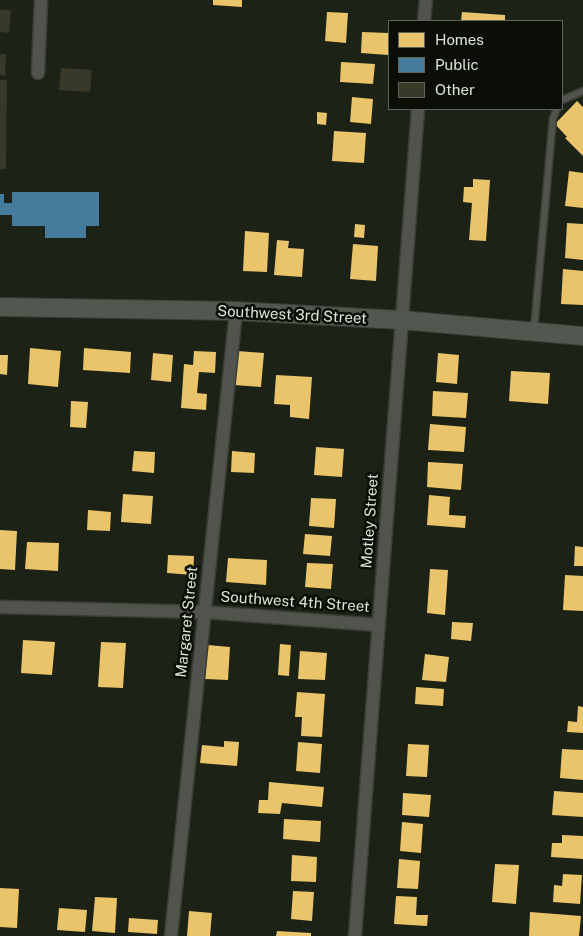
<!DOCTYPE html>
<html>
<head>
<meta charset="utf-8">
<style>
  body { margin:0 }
  #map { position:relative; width:583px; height:936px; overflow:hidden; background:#1d2216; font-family:"Public Sans",sans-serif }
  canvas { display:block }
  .legend { position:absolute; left:388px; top:20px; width:175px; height:90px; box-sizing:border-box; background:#0a0e06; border:1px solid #5f645a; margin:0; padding:6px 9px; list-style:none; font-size:15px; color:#dee4d7 }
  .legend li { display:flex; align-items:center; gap:10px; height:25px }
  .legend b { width:25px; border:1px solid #5f645a }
</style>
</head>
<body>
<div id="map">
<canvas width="583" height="936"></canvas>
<ul class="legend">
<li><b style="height:14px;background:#e9c46a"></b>Homes</li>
<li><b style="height:14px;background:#457b9d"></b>Public</li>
<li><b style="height:14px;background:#383929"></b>Other</li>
</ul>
</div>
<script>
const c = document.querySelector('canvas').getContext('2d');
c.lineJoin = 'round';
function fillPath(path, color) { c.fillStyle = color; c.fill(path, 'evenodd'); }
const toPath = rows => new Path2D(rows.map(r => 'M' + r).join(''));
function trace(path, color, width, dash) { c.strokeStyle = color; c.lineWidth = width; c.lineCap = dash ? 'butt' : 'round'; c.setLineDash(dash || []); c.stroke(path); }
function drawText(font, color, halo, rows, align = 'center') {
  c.font = font + ' "Public Sans",sans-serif'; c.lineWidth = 5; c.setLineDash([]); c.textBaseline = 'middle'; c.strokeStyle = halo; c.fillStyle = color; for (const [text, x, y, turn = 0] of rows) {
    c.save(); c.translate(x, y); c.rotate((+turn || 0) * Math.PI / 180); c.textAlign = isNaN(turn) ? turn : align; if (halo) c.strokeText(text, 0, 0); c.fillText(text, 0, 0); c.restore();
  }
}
const homes = toPath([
  [213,0,242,0,242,7,213,5],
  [327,12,348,13,346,43,325,41],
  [462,12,505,15,505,21,461,21],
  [362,32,389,33,388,55,361,53],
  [341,62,375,64,373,84,340,82],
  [352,97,373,99,371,124,350,122],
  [577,101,583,107,583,156,565,138,567,137,555,124],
  [317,112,327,113,326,125,317,124],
  [334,131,366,133,364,163,332,161],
  [569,171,583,173,583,208,565,206],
  [473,179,490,180,486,241,469,240,472,203,463,202,464,187,473,187],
  [567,223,583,224,583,260,565,258],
  [355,224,365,225,364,238,354,237],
  [245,231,269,233,267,272,243,271],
  [277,240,289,241,288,248,304,249,302,277,274,275],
  [353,244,378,246,376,281,350,279],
  [563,269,583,271,583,305,561,304],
  [30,348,61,351,58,387,28,384],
  [84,348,131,352,130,373,83,370],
  [194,351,216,352,215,373,199,372,197,393,207,394,206,410,181,408,184,364,193,365],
  [237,351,264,353,261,387,234,385],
  [153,353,173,355,171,382,151,380],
  [438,353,459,355,457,384,436,382],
  [0,355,8,355,7,375,0,374],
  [511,371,550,373,548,404,509,401],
  [276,375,312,377,309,419,290,417,290,405,274,404],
  [433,391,468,393,466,418,432,416],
  [71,401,88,402,86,428,70,427],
  [430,424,466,427,464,452,428,450],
  [316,447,344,449,342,477,314,475],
  [134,451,155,452,154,473,132,471],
  [232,451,255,453,254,473,231,472],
  [428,462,463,464,461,490,427,487],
  [123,494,153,496,151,524,121,522],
  [429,495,450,497,449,515,466,516,465,528,427,525],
  [311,498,336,499,334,528,309,526],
  [88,510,111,512,110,531,87,530],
  [0,530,17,531,15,570,0,569],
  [305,534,332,536,330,556,303,554],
  [27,542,59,543,58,571,25,569],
  [575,546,583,547,583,566,574,566],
  [168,555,194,556,193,575,167,573],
  [228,558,267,560,266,585,226,582],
  [307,563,333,564,331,589,305,587],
  [430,569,448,570,445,615,427,613],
  [565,575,583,576,583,611,563,610],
  [452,622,473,623,471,641,451,639],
  [23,640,55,642,52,675,21,673],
  [101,642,126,643,123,688,98,687],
  [280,644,291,645,289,676,278,675],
  [208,645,230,647,228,680,205,679],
  [300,651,327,653,325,680,298,679],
  [425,654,449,657,446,682,422,680],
  [416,687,444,689,443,706,415,704],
  [297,692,325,694,322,737,301,736,302,717,295,717],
  [578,706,583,707,583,733,567,732,568,721,577,722],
  [224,741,239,742,237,766,200,763,202,745,224,747],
  [298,742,322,744,320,773,296,771],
  [408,744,429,745,427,777,406,776],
  [562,749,583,750,583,780,560,778],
  [269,782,324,787,322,807,282,803,280,814,258,813,259,800,268,800],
  [554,791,583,793,583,817,552,815],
  [403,793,431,795,429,817,402,815],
  [284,819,321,821,320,842,283,839],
  [402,822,423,824,421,853,400,851],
  [562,835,583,836,583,859,551,857,552,843,562,843],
  [292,855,317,857,316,882,291,881],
  [399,859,420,861,418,889,397,888],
  [495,864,519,865,516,904,492,902],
  [563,874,582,875,580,904,553,902,554,885,562,886],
  [0,888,19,889,17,928,0,927],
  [293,891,314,892,312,921,291,919],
  [396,896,417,897,416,915,428,915,427,926,394,924],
  [95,897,117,898,115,933,92,931],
  [59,908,87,910,85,932,57,930],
  [189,911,212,913,210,936,187,936],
  [530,912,581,916,579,936,529,936],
  [129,918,158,920,157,934,128,932],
  [277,931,311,933,311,936,276,936]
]);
const public = toPath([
  [12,192,99,192,99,226,86,226,86,238,45,238,45,226,12,226,12,215,0,215,0,194,4,194,4,203,12,203]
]);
const building = toPath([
  [0,10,11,10,9,33,0,32],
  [0,54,6,54,5,76,0,75],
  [61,68,92,70,90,92,59,90],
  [0,80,7,80,6,169,0,169]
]);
const lane = toPath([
  [562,100,583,91],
  [534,330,553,118,557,109]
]);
const street = toPath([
  [424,21,426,0],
  [38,73,41,0],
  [0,607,204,612,378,625],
  [171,936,236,311],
  [355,936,418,109]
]);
const secondary = toPath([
  [0,307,236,311,401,320,583,336]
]);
const streetNames = [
  ["Southwest 3rd Street",292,315,3],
  ["Motley Street",370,521,-86],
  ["Southwest 4th Street",295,602,4],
  ["Margaret Street",187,622,-84]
];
fillPath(homes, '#e9c46a');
fillPath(public, '#457b9d');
fillPath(building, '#383929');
trace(lane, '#3a3e35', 9);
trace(street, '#3a3e35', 15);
trace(secondary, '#3a3e35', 20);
trace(lane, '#50544c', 6);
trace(street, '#50544c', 12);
trace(secondary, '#51584f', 18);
drawText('15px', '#dee4d7', '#0a0e06', streetNames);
</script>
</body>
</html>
